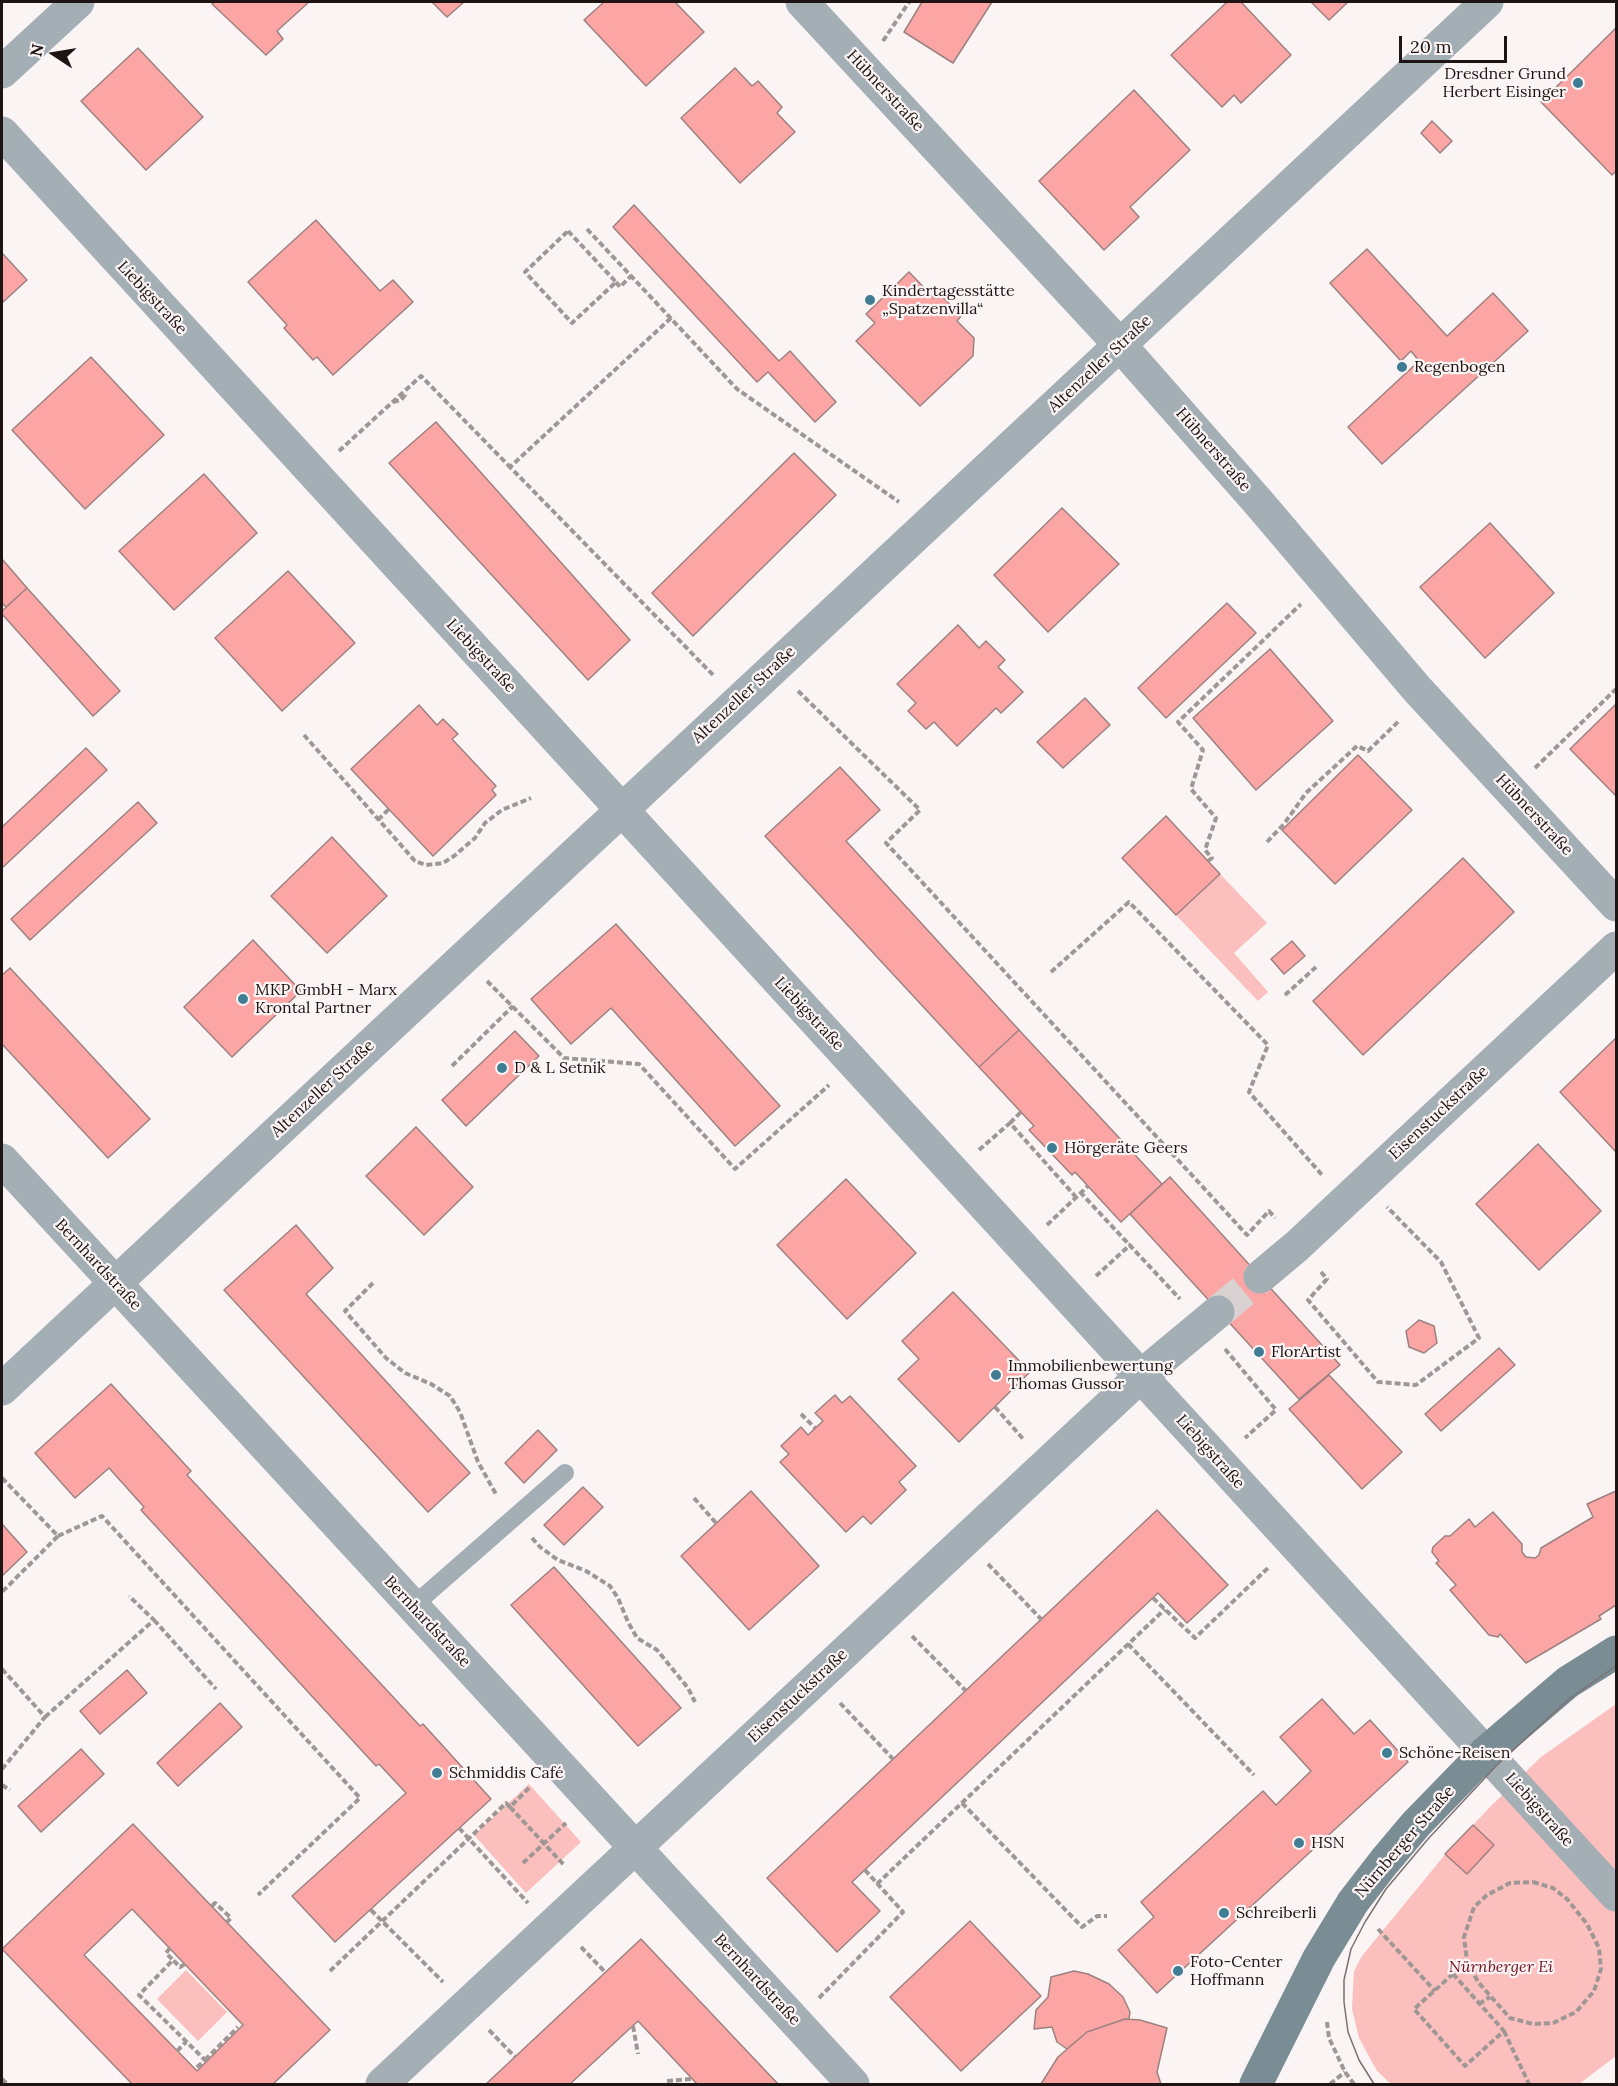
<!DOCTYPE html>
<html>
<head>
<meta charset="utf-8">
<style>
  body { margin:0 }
  #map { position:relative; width:1618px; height:2086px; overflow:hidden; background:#fbf4f4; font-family:Lora,serif }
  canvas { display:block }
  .frame { position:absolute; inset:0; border:3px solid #1e1413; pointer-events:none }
  .north { position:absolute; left:24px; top:24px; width:60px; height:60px; -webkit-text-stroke:4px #fbf4f4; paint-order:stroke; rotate:282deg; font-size:16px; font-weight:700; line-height:24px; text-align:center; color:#1e1413 }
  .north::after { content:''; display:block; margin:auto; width:21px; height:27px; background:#1e1413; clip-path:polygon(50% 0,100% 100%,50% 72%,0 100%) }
  .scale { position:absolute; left:1399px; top:36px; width:108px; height:27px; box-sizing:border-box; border:3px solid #1e1413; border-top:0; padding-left:8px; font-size:18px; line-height:21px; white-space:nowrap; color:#1e1413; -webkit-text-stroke:4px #fbf4f4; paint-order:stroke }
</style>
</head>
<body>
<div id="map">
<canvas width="1618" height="2086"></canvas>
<div class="frame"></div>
<div class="north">N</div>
<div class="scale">20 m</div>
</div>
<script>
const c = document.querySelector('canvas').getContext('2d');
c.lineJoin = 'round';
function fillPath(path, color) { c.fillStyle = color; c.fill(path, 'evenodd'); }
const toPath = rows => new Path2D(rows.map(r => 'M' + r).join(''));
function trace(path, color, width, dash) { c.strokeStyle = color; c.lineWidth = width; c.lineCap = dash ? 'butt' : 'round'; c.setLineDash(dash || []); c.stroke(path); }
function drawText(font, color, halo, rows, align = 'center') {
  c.font = font + ' Lora,serif'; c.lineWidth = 4.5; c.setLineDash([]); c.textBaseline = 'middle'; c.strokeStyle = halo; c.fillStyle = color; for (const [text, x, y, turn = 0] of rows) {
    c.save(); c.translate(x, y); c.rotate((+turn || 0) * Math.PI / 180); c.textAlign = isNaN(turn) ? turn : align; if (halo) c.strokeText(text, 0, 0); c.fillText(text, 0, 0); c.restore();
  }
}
const green = toPath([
  [1220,874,1267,923,1234,953,1268,992,1258,1001,1176,915],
  [1616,1704,1616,2056,1579,2084,1391,2084,1377,2071,1359,2038,1352,2009,1354,1971,1362,1956,1443,1857,1489,1808,1541,1757],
  [529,1784,581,1842,526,1893,474,1835],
  [186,1970,227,2012,198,2041,157,1999]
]);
const building = toPath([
  [215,2,309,2,277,31,283,39,266,55,212,4,215,2],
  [432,2,464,2,447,17,432,2],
  [604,2,675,2,704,32,646,86,584,20,604,2],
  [922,2,992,2,953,63,904,32,922,2],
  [1227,2,1241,2,1291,55,1241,103,1234,95,1222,107,1171,55,1227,2],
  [1311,2,1348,2,1329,20,1311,2],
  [1616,28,1616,171,1612,175,1541,102,1616,28],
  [138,48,203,117,146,170,81,101,138,48],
  [735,68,752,86,758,81,782,107,777,113,795,132,740,183,681,118,735,68],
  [1134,90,1190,150,1130,207,1139,217,1104,250,1039,181,1134,90],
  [1432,121,1452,141,1440,153,1421,133,1432,121],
  [634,205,779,361,790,351,836,402,815,422,768,372,757,382,613,227,634,205],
  [316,220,380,291,393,280,413,302,333,375,317,357,313,360,284,328,287,325,248,282,316,220],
  [1367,249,1447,336,1493,293,1528,331,1382,464,1348,427,1419,361,1411,351,1401,361,1330,283,1367,249],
  [2,253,27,280,2,303,2,253],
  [909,272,934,298,939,293,961,316,957,321,974,338,973,356,920,406,856,341,875,323,866,314,909,272],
  [91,357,164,435,85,509,12,430,91,357],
  [436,422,630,640,588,680,389,463,436,422],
  [794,453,836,495,693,636,652,593,794,453],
  [204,474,257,533,174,610,119,551,204,474],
  [1062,508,1119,564,1048,632,994,575,1062,508],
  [1490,523,1554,593,1485,658,1420,587,1490,523],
  [2,559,27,588,6,607,2,603,2,559],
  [288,571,355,643,282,711,215,638,288,571],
  [27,588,120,691,93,716,2,614,2,611,27,588],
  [1227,603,1256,633,1166,718,1138,688,1227,603],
  [958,625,979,648,986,641,1005,660,998,667,1023,692,1001,713,996,708,957,746,934,722,926,729,908,711,916,703,897,684,958,625],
  [1270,649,1333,721,1256,790,1193,718,1270,649],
  [1085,698,1110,725,1063,768,1037,742,1085,698],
  [1616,704,1616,796,1570,749,1616,704],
  [419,705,437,725,443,719,458,734,452,739,496,786,492,790,496,795,433,856,351,769,419,705],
  [86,748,107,770,2,868,2,827,86,748],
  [1358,755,1412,810,1335,884,1282,830,1358,755],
  [840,767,880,810,846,841,1019,1030,979,1067,765,836,840,767],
  [138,802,157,823,30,940,11,919,138,802],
  [1166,816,1220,874,1176,915,1122,858,1166,816],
  [332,837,387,896,327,953,271,896,332,837],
  [1463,858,1514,912,1363,1055,1313,1001,1463,858],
  [616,924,780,1106,735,1146,611,1008,571,1044,531,999,616,924],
  [253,940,301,991,232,1057,184,1007,253,940],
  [1292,941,1305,956,1284,974,1271,959,1292,941],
  [10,968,150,1119,108,1158,2,1044,2,975,10,968],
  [1019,1030,1162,1184,1121,1222,1075,1172,1072,1175,1029,1130,1034,1126,979,1067,1019,1030],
  [515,1031,539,1056,466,1126,442,1100,515,1031],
  [1616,1038,1616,1152,1560,1092,1616,1038],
  [416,1127,473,1187,424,1235,366,1176,416,1127],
  [1538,1144,1601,1211,1539,1270,1476,1204,1538,1144],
  [1170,1177,1340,1365,1299,1399,1130,1214,1170,1177],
  [846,1179,916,1253,847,1319,777,1245,846,1179],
  [296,1225,333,1268,306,1294,470,1473,428,1512,224,1290,296,1225],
  [953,1292,1030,1372,959,1442,898,1379,919,1359,902,1341,953,1292],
  [1419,1320,1434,1326,1437,1343,1424,1353,1409,1347,1406,1331,1419,1320],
  [1499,1348,1515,1365,1441,1431,1425,1414,1499,1348],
  [1329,1375,1402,1452,1362,1489,1289,1409,1329,1375],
  [111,1384,191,1471,187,1475,420,1726,423,1724,491,1799,335,1942,292,1896,406,1793,379,1764,376,1766,141,1510,144,1507,109,1468,75,1498,35,1453,111,1384],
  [835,1395,842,1403,850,1396,916,1466,899,1482,906,1490,871,1524,863,1516,846,1532,780,1462,789,1454,781,1446,801,1427,808,1435,823,1421,815,1413,835,1395],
  [538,1430,557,1450,524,1483,505,1463,538,1430],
  [583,1487,603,1507,564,1545,544,1525,583,1487],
  [751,1491,819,1566,749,1630,681,1556,751,1491],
  [1616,1491,1616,1605,1599,1616,1601,1619,1526,1663,1500,1634,1498,1637,1489,1635,1450,1590,1456,1585,1436,1563,1439,1561,1432,1552,1433,1547,1445,1536,1450,1536,1469,1519,1475,1527,1493,1512,1522,1544,1522,1552,1526,1557,1535,1558,1539,1555,1541,1548,1593,1517,1587,1504,1616,1491],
  [1157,1510,1228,1585,1187,1623,1158,1593,852,1882,880,1911,837,1952,767,1878,1157,1510],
  [2,1524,27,1552,2,1576,2,1524],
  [554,1567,681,1708,638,1746,511,1605,554,1567],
  [127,1670,147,1693,100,1734,80,1711,127,1670],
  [1322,1699,1354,1734,1370,1720,1408,1762,1157,1993,1118,1950,1154,1917,1141,1902,1263,1791,1276,1805,1311,1771,1280,1737,1322,1699],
  [220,1703,242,1727,178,1786,157,1763,220,1703],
  [81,1749,104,1774,41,1832,18,1806,81,1749],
  [133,1824,330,2030,273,2084,132,2084,2,1949,133,1824],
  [132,1909,243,2025,197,2071,84,1955,132,1909],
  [1473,1825,1494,1845,1467,1874,1445,1854,1473,1825],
  [970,1921,1041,1996,961,2071,890,1997,970,1921],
  [641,1939,778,2084,697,2084,638,2021,570,2084,486,2084,641,1939],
  [1074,1971,1088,1974,1109,1984,1123,1997,1130,2012,1129,2019,1125,2019,1087,2032,1067,2049,1057,2042,1052,2027,1034,2029,1036,2010,1048,1997,1051,1977,1074,1971],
  [1125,2019,1140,2020,1167,2028,1157,2072,1161,2084,1041,2084,1058,2057,1087,2032,1125,2019]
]);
const streetTunnel = toPath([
  [1218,1312,1260,1277]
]);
const path = toPath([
  [883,41,909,2],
  [587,229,737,389,899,502],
  [568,231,616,282,572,323,525,272,568,231],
  [616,282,620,287,631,276],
  [671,318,510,467,715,677],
  [393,402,401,400,405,395,405,392],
  [339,451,421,376,510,467],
  [798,691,920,810,886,843,1247,1235,1269,1211,1275,1218],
  [304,735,415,861,426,865,443,863,454,856,475,838,485,823,502,810,531,798],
  [1535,768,1616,689],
  [378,820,389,809],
  [1267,842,1284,824,1306,793,1357,746,1368,751,1400,720],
  [1208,861,1212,858,1205,850,1216,818,1191,789,1203,750,1178,722,1301,604],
  [1051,972,1129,902,1268,1045,1249,1092,1323,1176],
  [487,981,564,1058,639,1064,735,1169,829,1085],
  [1285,995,1316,967],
  [452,1066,513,1006],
  [1010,1123,1021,1112],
  [979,1150,1010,1123,1075,1196],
  [1080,1192,1180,1299],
  [1047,1225,1088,1186],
  [1321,1272,1327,1279,1308,1300,1378,1382,1416,1385,1479,1338,1441,1262,1387,1207],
  [1096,1276,1131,1244],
  [373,1283,345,1311,386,1358,405,1373,431,1384,450,1396,460,1412,478,1462,497,1496],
  [1225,1349,1276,1410,1245,1438],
  [995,1407,1024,1440],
  [801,1414,815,1428],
  [2,1478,58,1536,2,1592],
  [694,1498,716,1523],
  [58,1536,102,1516,360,1798,258,1895],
  [532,1538,540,1547,558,1560,586,1571,610,1586,618,1598,628,1622,637,1638,657,1650,688,1688,695,1702],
  [988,1564,1042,1620],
  [1153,1598,1195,1638,1269,1567],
  [154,1620,216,1689],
  [912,1636,966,1691],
  [1128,1644,1254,1775],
  [2,1669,45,1717,2,1769],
  [840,1703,893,1759],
  [45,1717,154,1620,129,1596],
  [2,1785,10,1790],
  [962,1803,1082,1927,1097,1916,1107,1916],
  [510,1807,564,1865],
  [459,1828,528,1903],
  [523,1863,566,1823],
  [1533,1882,1553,1888,1567,1899,1587,1924,1599,1948,1601,1969,1594,1991,1576,2012,1553,2023,1533,2024,1510,2018,1478,1982,1467,1961,1464,1937,1474,1907,1487,1895,1510,1883,1533,1882],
  [877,1884,1165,1609],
  [212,1906,215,1903,231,1918,227,1922],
  [371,1910,443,1982],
  [1378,1929,1435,1991],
  [581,1947,605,1972],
  [170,1948,166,1953,173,1960],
  [185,1964,180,1967,173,1960,139,1995,205,2060,195,2069],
  [330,1971,506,1803,510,1807,531,1786],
  [1453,1974,1504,2031,1465,2066,1414,2009,1453,1974],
  [819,1998,903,1912,865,1870],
  [1479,2004,1490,1997],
  [1327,2022,1329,2038,1345,2072,1354,2084],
  [633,2026,638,2054],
  [489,2030,515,2057],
  [1504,2031,1529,2084],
  [177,2051,186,2042],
  [205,2060,238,2027],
  [2,2079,7,2084],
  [667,2081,692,2079],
  [1330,2084,1345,2072]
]);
const lane = toPath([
  [413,1606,565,1473]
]);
const street = toPath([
  [802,2,1120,345,1259,503,1417,689,1616,905],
  [2,72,78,2],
  [2,133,1616,1895],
  [2,1160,853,2084],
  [1260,1277,1297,1246,1616,948],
  [2,1389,1487,2],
  [382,2084,1141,1376,1218,1312]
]);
const secondary = toPath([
  [1256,2084,1319,1958,1353,1902,1384,1862,1416,1824,1486,1752,1568,1682,1616,1652]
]);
const tram = toPath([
  [1374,2084,1359,2060,1348,2032,1344,2002,1344,1980,1351,1949,1365,1922,1386,1889,1428,1839,1497,1765,1569,1699,1616,1666]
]);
const markers = [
  [1578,83,6,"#407d93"],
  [870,300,6,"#407d93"],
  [1402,367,6,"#407d93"],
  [243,999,6,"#407d93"],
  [502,1068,6,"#407d93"],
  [1052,1148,6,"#407d93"],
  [1259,1352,6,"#407d93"],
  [996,1375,6,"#407d93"],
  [1387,1753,6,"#407d93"],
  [437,1773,6,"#407d93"],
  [1299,1843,6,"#407d93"],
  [1224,1913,6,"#407d93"],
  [1178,1971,6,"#407d93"]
];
const poiNames = [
  ["Dresdner Grund",1566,74,"right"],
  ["Herbert Eisinger",1566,92,"right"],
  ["Kindertagesstätte",882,291],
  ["„Spatzenvilla“",882,309],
  ["Regenbogen",1414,367],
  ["MKP GmbH - Marx",255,990],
  ["Krontal Partner",255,1008],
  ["D & L Setnik",514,1068],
  ["Hörgeräte Geers",1064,1148],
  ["FlorArtist",1271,1352],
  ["Immobilienbewertung",1008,1366],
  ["Thomas Gussor",1008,1384],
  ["Schöne-Reisen",1399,1753],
  ["Schmiddis Café",449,1773],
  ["HSN",1311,1843],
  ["Schreiberli",1236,1913],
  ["Foto-Center",1190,1962],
  ["Hoffmann",1190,1980]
];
const streetNames = [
  ["Hübnerstraße",885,91,47],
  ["Liebigstraße",152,298,47],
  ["Altenzeller Straße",1100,364,-43],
  ["Hübnerstraße",1213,450,49],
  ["Liebigstraße",481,656,47],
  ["Altenzeller Straße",744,695,-43],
  ["Hübnerstraße",1534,815,47],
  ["Liebigstraße",809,1014,47],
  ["Altenzeller Straße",323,1089,-43],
  ["Eisenstuckstraße",1439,1113,-43],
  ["Bernhardstraße",98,1265,47],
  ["Liebigstraße",1210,1452,48],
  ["Bernhardstraße",427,1622,47],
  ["Eisenstuckstraße",798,1696,-43],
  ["Liebigstraße",1539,1810,48],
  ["Nürnberger Straße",1405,1842,-49],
  ["Bernhardstraße",757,1980,47]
];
const parkNames = [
  ["Nürnberger Ei",1501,1967]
];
fillPath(green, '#fbbfbd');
fillPath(building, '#fba6a5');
trace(building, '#9d8180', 1.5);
trace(streetTunnel, '#dad2d2', 33, [33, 16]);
trace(path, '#9f9796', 4, [6, 3]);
trace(lane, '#a3afb4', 18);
trace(street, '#a3afb4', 33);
trace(secondary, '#7b8d94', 33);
trace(tram, '#7a7171', 1.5);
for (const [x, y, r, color] of markers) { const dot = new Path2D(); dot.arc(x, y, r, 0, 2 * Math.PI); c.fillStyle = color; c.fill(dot); trace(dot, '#fbf4f4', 2); }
drawText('16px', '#1e1413', '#fbf4f4', poiNames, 'left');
drawText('16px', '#1e1413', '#fbf4f4', streetNames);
drawText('italic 16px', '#73111e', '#fbf4f4', parkNames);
</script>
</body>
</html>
